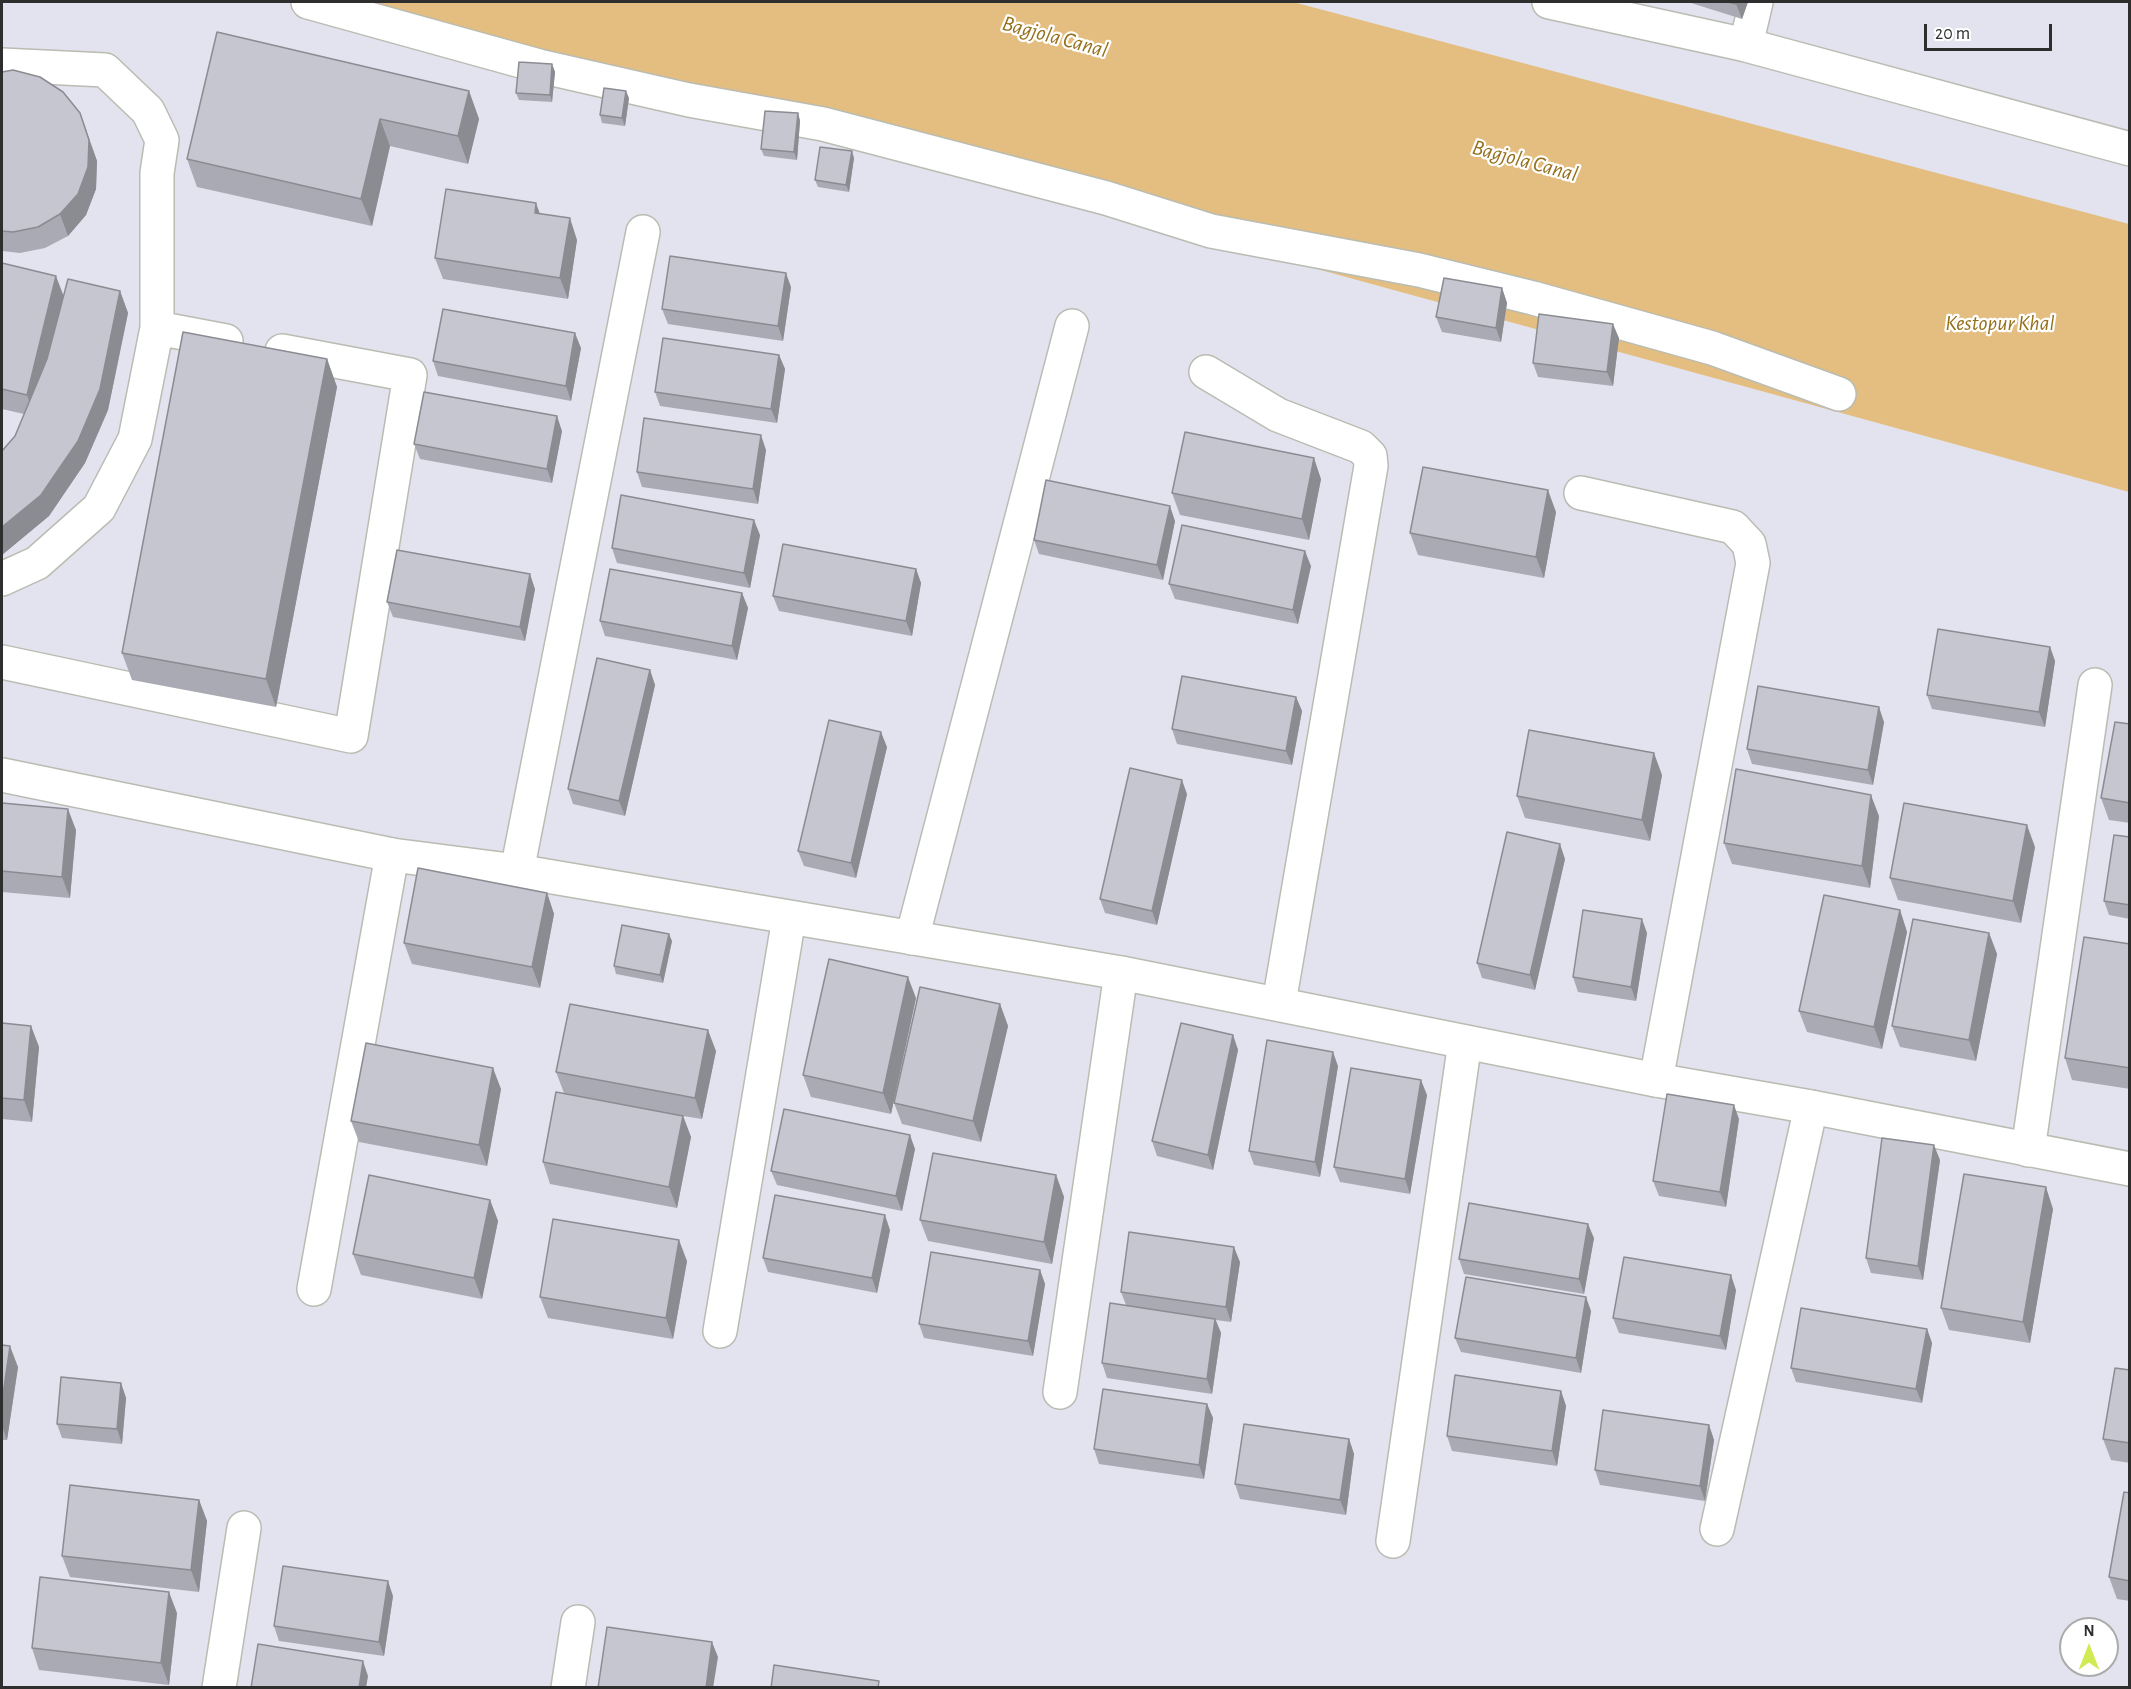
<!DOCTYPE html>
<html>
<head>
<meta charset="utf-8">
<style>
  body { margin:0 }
  #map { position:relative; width:2131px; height:1689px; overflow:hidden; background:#e2e3ee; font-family:"Alegreya Sans",sans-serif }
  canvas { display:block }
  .frame { position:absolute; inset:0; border:3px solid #2e2e2e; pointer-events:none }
  .north { position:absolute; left:2059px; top:1617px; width:60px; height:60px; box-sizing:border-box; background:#fff; border:2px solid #ababab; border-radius:50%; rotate:0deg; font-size:16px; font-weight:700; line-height:24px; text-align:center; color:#2e2e2e }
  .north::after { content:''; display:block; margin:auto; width:21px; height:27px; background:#d0ea53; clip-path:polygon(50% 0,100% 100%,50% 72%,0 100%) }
  .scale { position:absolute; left:1924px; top:24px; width:128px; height:27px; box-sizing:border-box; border:3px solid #2e2e2e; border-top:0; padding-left:8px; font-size:18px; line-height:21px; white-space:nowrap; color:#2e2e2e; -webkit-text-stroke:4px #fff; paint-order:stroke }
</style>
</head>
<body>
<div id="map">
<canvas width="2131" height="1689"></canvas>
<div class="frame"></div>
<div class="north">N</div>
<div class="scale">20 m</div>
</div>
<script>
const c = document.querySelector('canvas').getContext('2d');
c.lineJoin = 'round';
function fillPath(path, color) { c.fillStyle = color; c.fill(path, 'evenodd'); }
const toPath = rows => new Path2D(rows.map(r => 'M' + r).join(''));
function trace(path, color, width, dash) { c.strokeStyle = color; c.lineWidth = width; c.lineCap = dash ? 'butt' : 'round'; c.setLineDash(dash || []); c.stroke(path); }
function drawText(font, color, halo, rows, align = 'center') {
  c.font = font + ' "Alegreya Sans",sans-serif'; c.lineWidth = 4.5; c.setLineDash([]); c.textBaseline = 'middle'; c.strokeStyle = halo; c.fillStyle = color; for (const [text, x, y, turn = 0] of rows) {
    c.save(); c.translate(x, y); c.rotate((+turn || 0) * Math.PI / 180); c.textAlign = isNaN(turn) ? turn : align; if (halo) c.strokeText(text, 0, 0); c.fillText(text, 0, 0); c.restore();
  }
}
const water = toPath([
  [345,2,1293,2,2129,224,2129,492]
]);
const street = toPath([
  [308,2,539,66,689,100,823,124,1106,198,1211,231,1419,270,1533,298,1712,348,1839,394],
  [1746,45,1756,2],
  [2,65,105,70,148,111,162,140,157,173,157,328,135,439,99,508,37,563,2,579],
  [157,328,226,341],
  [1206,372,1278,415,1361,447,1370,456,1371,466,1279,1003],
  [1581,493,1733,527,1749,544,1753,563,1656,1080],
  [2,662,351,736,410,375,282,351],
  [517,871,643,232],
  [912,938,1072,326],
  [2028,1150,2095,685],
  [314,1289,392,855],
  [720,1331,789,918],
  [1060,1392,1121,973],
  [1717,1529,1811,1107],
  [1393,1541,1465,1042],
  [219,1688,244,1528],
  [568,1688,578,1622]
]);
const secondary = toPath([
  [1549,2,1746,45,2130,149],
  [2,775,392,855,517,871,1121,973,1656,1080,1811,1107,2130,1169]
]);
const wall = toPath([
  [1688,2,1748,2,1742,19],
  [552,64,555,72,552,102,519,100,516,93],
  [2,72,80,113,97,161,96,189,86,215,68,236,45,248,20,253,2,251],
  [469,91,479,119,468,164,390,146,372,226,197,187,187,159],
  [629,98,625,126,602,123,600,115],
  [798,113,800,121,797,160,764,156,761,149],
  [854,158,849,192,818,187,815,180],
  [540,213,577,240,568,299,443,279,435,258],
  [2,263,63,296,120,291,128,313,108,410,85,463,49,516,2,555,2,451,15,436,24,414,2,409],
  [791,287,783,341,668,324,662,309],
  [1502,288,1507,303,1501,342,1442,332,1436,317],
  [1619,338,1613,386,1538,377,1533,363],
  [581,348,571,401,438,376,433,361],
  [779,355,785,369,777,423,660,406,655,392],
  [327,359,337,387,276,707,132,680,122,653],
  [562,431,552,483,420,459,414,444],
  [766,450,758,504,642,487,637,472],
  [1321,479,1309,540,1180,515,1172,493],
  [1556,512,1544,578,1418,555,1410,533],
  [1175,521,1163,580,1039,554,1034,540],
  [760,535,750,588,617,563,612,548],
  [1311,566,1298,624,1175,599,1169,584],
  [916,569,921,583,912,636,779,611,773,596],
  [535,589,525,641,393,617,387,602],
  [742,593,748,608,737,660,605,636,600,621],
  [2050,647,2055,661,2045,727,1932,709,1927,695],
  [650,670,655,685,625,816,573,804,568,789],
  [1296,697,1302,711,1292,765,1177,744,1172,729],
  [1884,722,1873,785,1752,764,1747,749],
  [2130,724,2130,823,2109,820,2101,798],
  [887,747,856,878,804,866,798,851],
  [1662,775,1650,841,1525,818,1517,796],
  [1187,794,1157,925,1105,913,1100,899],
  [2,803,76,830,70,898,2,892],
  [1879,816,1870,888,1732,864,1724,843],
  [2130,837,2130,919,2109,915,2104,901],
  [2035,847,2021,923,1898,900,1890,878],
  [1565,859,1535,990,1482,978,1477,963],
  [547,893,554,914,540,988,412,964,404,943],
  [1900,910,1907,932,1882,1049,1807,1032,1799,1011],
  [1647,933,1636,1001,1578,992,1573,977],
  [1989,933,1997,954,1976,1061,1900,1047,1892,1026],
  [672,941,663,983,616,974,614,966],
  [2130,944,2130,1089,2072,1080,2065,1058],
  [916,998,891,1114,811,1097,803,1075],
  [1000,1004,1008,1026,981,1142,902,1124,894,1103],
  [2,1023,31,1026,39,1047,32,1122,2,1119],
  [1233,1035,1238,1050,1213,1170,1157,1156,1152,1141],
  [716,1051,702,1119,683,1116,691,1137,677,1208,550,1184,543,1162,564,1093,556,1072],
  [1338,1066,1320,1177,1254,1165,1249,1151],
  [501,1089,487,1166,359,1142,351,1121],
  [1427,1095,1410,1194,1340,1182,1334,1167],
  [1739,1119,1726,1207,1659,1196,1653,1181],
  [915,1149,902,1211,777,1185,771,1171],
  [1940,1160,1923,1280,1871,1273,1866,1258],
  [1056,1175,1064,1197,1052,1264,928,1241,920,1220],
  [490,1200,498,1221,482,1299,361,1275,353,1254],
  [2053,1209,2030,1343,1949,1330,1941,1308],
  [890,1230,877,1293,768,1272,763,1258],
  [1594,1238,1584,1294,1464,1274,1459,1259],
  [687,1261,673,1339,548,1318,540,1297],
  [1240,1262,1231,1322,1216,1320,1221,1333,1212,1394,1107,1378,1102,1363,1126,1305,1121,1292],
  [1040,1270,1045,1284,1033,1356,924,1338,919,1324],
  [1736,1290,1726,1350,1619,1333,1613,1318],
  [1591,1311,1581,1373,1461,1352,1455,1338],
  [1927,1329,1932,1343,1922,1403,1796,1382,1791,1368],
  [2,1345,18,1367,7,1440,2,1440],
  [2130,1370,2130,1463,2111,1460,2103,1439],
  [121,1383,126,1398,122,1444,62,1438,57,1424],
  [1561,1391,1566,1406,1557,1466,1452,1451,1447,1436],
  [1207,1404,1213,1418,1204,1479,1099,1464,1094,1449],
  [1709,1425,1714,1440,1705,1501,1600,1485,1595,1470],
  [1349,1439,1354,1454,1346,1515,1240,1499,1235,1484],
  [2130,1493,2130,1601,2117,1599,2109,1577],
  [199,1500,207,1521,199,1592,70,1577,62,1556],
  [393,1596,384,1656,279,1641,274,1626],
  [177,1613,169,1685,39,1670,32,1648]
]);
const shadedWall = toPath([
  [1737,2,1748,2,1742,19,1736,4],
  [552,64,555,72,552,102,550,95],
  [469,91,479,119,468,164,458,136],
  [626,91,629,98,625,126,622,118],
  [80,113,97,161,96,189,86,215,68,236,60,214],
  [798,113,800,121,797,160,794,152],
  [380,119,390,146,372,226,361,199],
  [852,151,854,158,849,192,846,185],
  [536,203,544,225,535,213],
  [570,218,577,240,568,299,560,278],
  [786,273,791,287,783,341,778,326],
  [56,276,64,297,35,417,27,395],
  [1502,288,1507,303,1501,342,1496,328],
  [120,291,128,313,108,410,85,463,49,516,2,555,2,527],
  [1613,324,1619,338,1613,386,1607,372],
  [575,333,581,348,571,401,566,386],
  [779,355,785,369,777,423,771,409],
  [327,359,337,387,276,707,266,679],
  [557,416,562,431,552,483,547,469],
  [761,435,766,450,758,504,753,489],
  [1314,458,1321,479,1309,540,1302,519],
  [1548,490,1556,512,1544,578,1536,557],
  [1170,506,1175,521,1163,580,1157,565],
  [754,520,760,535,750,588,744,573],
  [1305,551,1311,566,1298,624,1293,610],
  [916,569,921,583,912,636,906,621],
  [530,574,535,589,525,641,520,627],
  [742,593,748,608,737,660,732,646],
  [2050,647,2055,661,2045,727,2039,712],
  [650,670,655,685,625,816,619,801],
  [1296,697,1302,711,1292,765,1286,751],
  [1879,707,1884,722,1873,785,1868,770],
  [881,732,887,747,856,878,851,863],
  [1654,753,1662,775,1650,841,1642,820],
  [1182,780,1187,794,1157,925,1152,911],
  [1871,795,1879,816,1870,888,1862,866],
  [68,809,76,830,70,898,62,877],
  [2027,825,2035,847,2021,923,2013,901],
  [1560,844,1565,859,1535,990,1530,975],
  [547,893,554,914,540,988,532,967],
  [1900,910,1907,932,1882,1049,1874,1027],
  [1642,919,1647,933,1636,1001,1631,987],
  [1989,933,1997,954,1976,1061,1969,1040],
  [669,934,672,941,663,983,660,975],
  [908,977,916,998,891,1114,883,1093],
  [1000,1004,1008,1026,981,1142,973,1121],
  [31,1026,39,1047,32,1122,24,1100],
  [708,1030,716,1051,702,1119,695,1098],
  [1233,1035,1238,1050,1213,1170,1208,1155],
  [1333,1052,1338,1066,1320,1177,1315,1162],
  [493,1068,501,1089,487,1166,479,1145],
  [1421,1080,1427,1095,1410,1194,1405,1179],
  [1734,1105,1739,1119,1726,1207,1720,1192],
  [683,1116,691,1137,677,1208,669,1187],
  [910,1135,915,1149,902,1211,896,1196],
  [1934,1145,1940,1160,1923,1280,1918,1266],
  [1056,1175,1064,1197,1052,1264,1044,1242],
  [2046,1187,2053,1209,2030,1343,2023,1322],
  [490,1200,498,1221,482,1299,474,1278],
  [885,1215,890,1230,877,1293,872,1278],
  [1588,1224,1594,1238,1584,1294,1579,1279],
  [679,1240,687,1261,673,1339,666,1318],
  [1234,1247,1240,1262,1231,1322,1226,1307],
  [1040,1270,1045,1284,1033,1356,1028,1341],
  [1731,1275,1736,1290,1726,1350,1720,1336],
  [1586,1297,1591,1311,1581,1373,1576,1358],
  [1215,1319,1221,1333,1212,1394,1207,1379],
  [1927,1329,1932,1343,1922,1403,1916,1389],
  [10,1346,18,1367,7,1440,2,1426,2,1401],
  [121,1383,126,1398,122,1444,117,1429],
  [1561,1391,1566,1406,1557,1466,1552,1451],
  [1207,1404,1213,1418,1204,1479,1199,1465],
  [1709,1425,1714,1440,1705,1501,1700,1486],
  [1349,1439,1354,1454,1346,1515,1340,1500],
  [199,1500,207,1521,199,1592,191,1570],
  [388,1581,393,1596,384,1656,379,1642],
  [169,1592,177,1613,169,1685,161,1663],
  [712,1642,718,1657,713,1688,706,1688],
  [363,1661,368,1676,366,1688,359,1688]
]);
const building = toPath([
  [1728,2,1737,2,1736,4,1728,2],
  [217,32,469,91,458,136,380,119,361,199,187,159,217,32],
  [519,62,552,64,550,95,516,93,519,62],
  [13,70,40,77,63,92,80,113,89,140,88,167,78,194,60,214,38,227,13,232,2,231,2,72,13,70],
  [604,88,626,91,622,118,600,115,604,88],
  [765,111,798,113,794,152,761,149,765,111],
  [820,147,852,151,846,185,815,180,820,147],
  [446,189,536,203,535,213,570,218,560,278,435,258,446,189],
  [670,256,786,273,778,326,662,309,670,256],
  [2,263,56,276,27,395,2,389,2,263],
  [1444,278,1502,288,1496,328,1436,317,1444,278],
  [68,279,120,291,100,389,78,441,41,495,2,527,2,451,15,436,47,359,68,279],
  [443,309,575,333,566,386,433,361,443,309],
  [1539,314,1613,324,1607,372,1533,363,1539,314],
  [183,332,327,359,266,679,122,653,183,332],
  [663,338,779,355,771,409,655,392,663,338],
  [424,392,557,416,547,469,414,444,424,392],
  [644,418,761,435,753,489,637,472,644,418],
  [1185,432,1314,458,1302,519,1172,493,1185,432],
  [1423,467,1548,490,1536,557,1410,533,1423,467],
  [1046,480,1170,506,1157,565,1034,540,1046,480],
  [621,495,754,520,744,573,612,548,621,495],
  [1182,525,1305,551,1293,610,1169,584,1182,525],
  [783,544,916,569,906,621,773,596,783,544],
  [397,550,530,574,520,627,387,602,397,550],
  [610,569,742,593,732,646,600,621,610,569],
  [1938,629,2050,647,2039,712,1927,695,1938,629],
  [597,658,650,670,619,801,568,789,597,658],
  [1182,676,1296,697,1286,751,1172,729,1182,676],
  [1758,686,1879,707,1868,770,1747,749,1758,686],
  [829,720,881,732,851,863,798,851,829,720],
  [2115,722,2130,724,2130,803,2101,798,2115,722],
  [1529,730,1654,753,1642,820,1517,796,1529,730],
  [1130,768,1182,780,1152,911,1100,899,1130,768],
  [1736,769,1871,795,1862,866,1724,843,1736,769],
  [2,803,68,809,62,877,2,871,2,803],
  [1904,803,2027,825,2013,901,1890,878,1904,803],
  [1507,832,1560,844,1530,975,1477,963,1507,832],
  [2114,835,2130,837,2130,905,2104,901,2114,835],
  [418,868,547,893,532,967,404,943,418,868],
  [1824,895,1900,910,1874,1027,1799,1011,1824,895],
  [1583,910,1642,919,1631,987,1573,977,1583,910],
  [1913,919,1989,933,1969,1040,1892,1026,1913,919],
  [622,925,669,934,660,975,614,966,622,925],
  [2084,937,2130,944,2130,1068,2065,1058,2084,937],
  [829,959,908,977,883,1093,803,1075,829,959],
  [920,987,1000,1004,973,1121,894,1103,920,987],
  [570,1004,708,1030,695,1098,556,1072,570,1004],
  [2,1023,31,1026,24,1100,2,1098,2,1023],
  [1181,1023,1233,1035,1208,1155,1152,1141,1181,1023],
  [1267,1040,1333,1052,1315,1162,1249,1151,1267,1040],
  [366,1043,493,1068,479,1145,351,1121,366,1043],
  [1351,1068,1421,1080,1405,1179,1334,1167,1351,1068],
  [556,1092,683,1116,669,1187,543,1162,556,1092],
  [1667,1094,1734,1105,1720,1192,1653,1181,1667,1094],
  [784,1109,910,1135,896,1196,771,1171,784,1109],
  [1882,1138,1934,1145,1918,1266,1866,1258,1882,1138],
  [933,1153,1056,1175,1044,1242,920,1220,933,1153],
  [1964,1174,2046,1187,2023,1322,1941,1308,1964,1174],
  [369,1175,490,1200,474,1278,353,1254,369,1175],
  [775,1195,885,1215,872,1278,763,1258,775,1195],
  [1469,1203,1588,1224,1579,1279,1459,1259,1469,1203],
  [553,1219,679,1240,666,1318,540,1297,553,1219],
  [1129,1232,1234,1247,1226,1307,1121,1292,1129,1232],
  [931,1252,1040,1270,1028,1341,919,1324,931,1252],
  [1624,1257,1731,1275,1720,1336,1613,1318,1624,1257],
  [1466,1277,1586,1297,1576,1358,1455,1338,1466,1277],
  [1110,1303,1215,1319,1207,1379,1102,1363,1110,1303],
  [1801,1308,1927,1329,1916,1389,1791,1368,1801,1308],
  [2,1345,10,1346,2,1401,2,1345],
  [2115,1368,2130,1370,2130,1443,2103,1439,2115,1368],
  [1455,1375,1561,1391,1552,1451,1447,1436,1455,1375],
  [61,1377,121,1383,117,1429,57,1424,61,1377],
  [1103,1389,1207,1404,1199,1465,1094,1449,1103,1389],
  [1603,1410,1709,1425,1700,1486,1595,1470,1603,1410],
  [1244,1424,1349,1439,1340,1500,1235,1484,1244,1424],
  [70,1485,199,1500,191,1570,62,1556,70,1485],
  [2124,1492,2130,1493,2130,1581,2109,1577,2124,1492],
  [283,1566,388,1581,379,1642,274,1626,283,1566],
  [40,1577,169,1592,161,1663,32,1648,40,1577],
  [607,1627,712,1642,706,1688,598,1688,607,1627],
  [258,1644,363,1661,359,1688,251,1688,258,1644],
  [774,1665,879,1681,878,1688,771,1688,774,1665]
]);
const waterNames = [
  ["Bagjola Canal",1055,37,15],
  ["Bagjola Canal",1525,161,15],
  ["Kestopur Khal",2000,323]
];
fillPath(water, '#e4be80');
trace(street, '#babcb2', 36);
trace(secondary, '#babcb2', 36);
trace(street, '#fff', 33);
trace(secondary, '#fff', 33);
fillPath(wall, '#aaaab4');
fillPath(shadedWall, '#8b8b92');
fillPath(building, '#c6c6d1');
trace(building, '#8b8b92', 1.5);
drawText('italic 22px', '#95701b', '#fff', waterNames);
</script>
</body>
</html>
